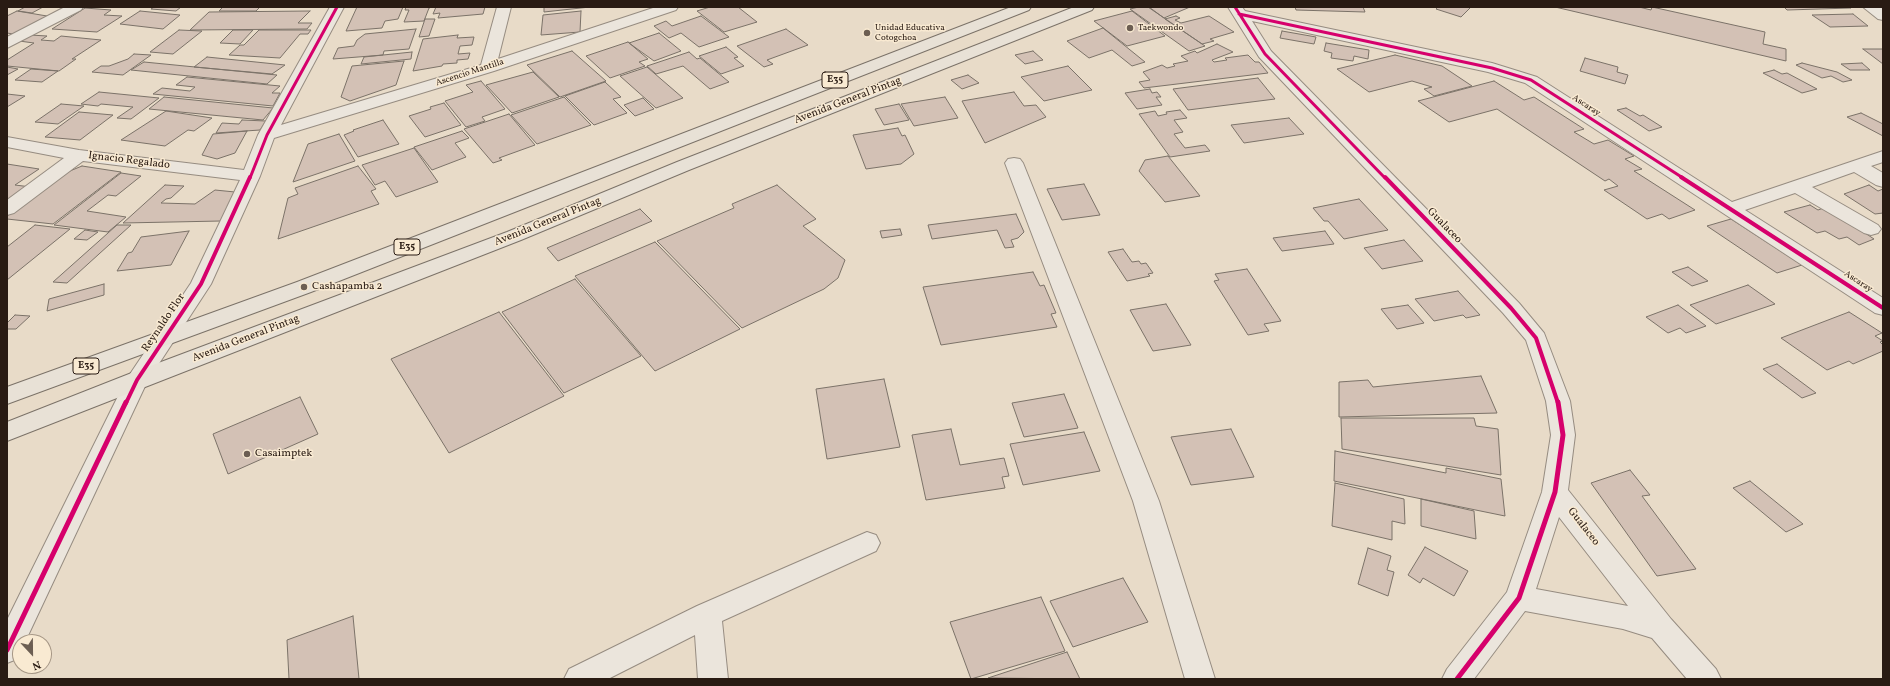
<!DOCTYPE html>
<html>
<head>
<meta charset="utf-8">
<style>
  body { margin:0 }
  #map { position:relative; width:1890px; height:686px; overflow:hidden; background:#e8dbc8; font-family:Vollkorn,serif }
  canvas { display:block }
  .frame { position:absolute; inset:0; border:8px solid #291b13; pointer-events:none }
  .north { position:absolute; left:12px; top:634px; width:40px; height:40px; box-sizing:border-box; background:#f9ead2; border:1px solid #a69786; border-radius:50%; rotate:158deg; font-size:11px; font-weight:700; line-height:16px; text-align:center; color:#291b13 }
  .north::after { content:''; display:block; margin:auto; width:14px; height:18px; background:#6c5e52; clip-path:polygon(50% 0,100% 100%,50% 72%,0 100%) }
</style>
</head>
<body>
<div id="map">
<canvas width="1890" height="686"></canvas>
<div class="frame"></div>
<div class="north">N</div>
</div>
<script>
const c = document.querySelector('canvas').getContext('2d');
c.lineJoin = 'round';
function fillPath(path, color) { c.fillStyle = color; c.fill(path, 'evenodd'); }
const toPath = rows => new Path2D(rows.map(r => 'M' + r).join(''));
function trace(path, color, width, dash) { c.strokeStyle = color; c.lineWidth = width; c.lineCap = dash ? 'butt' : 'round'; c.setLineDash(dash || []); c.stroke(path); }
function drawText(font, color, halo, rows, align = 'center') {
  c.font = font + ' Vollkorn,serif'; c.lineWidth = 3; c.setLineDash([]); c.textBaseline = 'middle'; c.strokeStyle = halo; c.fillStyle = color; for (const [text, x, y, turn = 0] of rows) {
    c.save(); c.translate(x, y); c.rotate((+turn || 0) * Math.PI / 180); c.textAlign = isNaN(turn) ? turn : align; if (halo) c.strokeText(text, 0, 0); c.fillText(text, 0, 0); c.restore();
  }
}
const building = toPath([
  [25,7,43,7,32,13,18,11,25,7],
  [154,7,181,7,176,11,151,9,154,7],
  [223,7,260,7,256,11,219,11,223,7],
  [357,7,403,7,398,19,385,21,382,28,346,31,357,7],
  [406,7,432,7,429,8,424,21,404,22,409,10,405,10,406,7],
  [436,7,485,7,483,14,438,18,440,13,433,14,436,7],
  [544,7,590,7,544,12,544,7],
  [710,7,738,7,757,22,724,32,697,11,710,7],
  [1139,7,1148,7,1205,46,1189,51,1130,9,1139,7],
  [1149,7,1190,7,1164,18,1149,7],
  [1295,7,1363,7,1365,12,1296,10,1295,7],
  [1438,7,1471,7,1461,17,1436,9,1438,7],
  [1555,7,1639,7,1651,10,1652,7,1765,32,1763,44,1786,49,1786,61,1555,7],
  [1784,7,1849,7,1851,8,1787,10,1784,7],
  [85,8,111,10,104,15,122,16,97,32,52,29,85,8],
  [17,11,53,17,19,35,7,33,7,16,17,11],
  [140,11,180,15,163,29,120,24,140,11],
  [310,11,298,23,312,23,307,29,190,30,209,12,310,11],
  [581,11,580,32,541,35,543,15,581,11],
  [1132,11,1165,36,1127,46,1094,21,1132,11],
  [1853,14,1868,26,1830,27,1812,15,1853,14],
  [701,16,729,37,699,47,681,33,669,38,654,26,666,21,672,26,701,16],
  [1176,16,1180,18,1175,20,1181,23,1209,16,1234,32,1210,39,1214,41,1202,44,1165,19,1176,16],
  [425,19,435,19,429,36,419,37,425,19],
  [1103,28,1145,62,1132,66,1112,50,1089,58,1067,41,1103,28],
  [416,29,409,49,384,51,383,55,333,59,338,48,354,46,357,40,365,34,416,29],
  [786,29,808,45,767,60,773,64,764,67,737,46,786,29],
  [179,30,202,31,173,54,150,52,179,30],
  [233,30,253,30,240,44,220,43,233,30],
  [259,30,311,30,308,34,300,34,280,58,229,55,240,45,244,45,259,30],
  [1282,31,1316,37,1314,44,1280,38,1282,31],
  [659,33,681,51,654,61,629,43,659,33],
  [30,35,47,36,41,40,54,41,61,36,101,40,72,59,76,59,59,71,7,66,7,60,34,43,19,41,30,35],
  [458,35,457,38,474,37,472,45,460,46,458,54,470,53,468,59,457,60,457,63,443,64,442,66,413,71,423,39,458,35],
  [628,42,648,59,639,62,645,66,610,78,586,56,628,42],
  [1326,43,1369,50,1368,59,1354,56,1353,61,1331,58,1332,53,1324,51,1326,43],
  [1217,44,1233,52,1212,60,1214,62,1227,60,1225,58,1248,55,1255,62,1259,62,1268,73,1144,88,1139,82,1150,80,1143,72,1162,65,1167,68,1175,66,1173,64,1188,61,1181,56,1195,51,1197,53,1217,44],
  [726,47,738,57,734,58,744,66,721,74,699,56,726,47],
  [1863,49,1883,49,1883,64,1863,49],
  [572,51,606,81,560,97,527,65,572,51],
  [1033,51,1043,60,1025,64,1015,55,1033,51],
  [412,52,411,59,361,64,364,57,412,52],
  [689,52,697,59,700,58,729,82,710,89,683,66,656,74,647,66,689,52],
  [134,54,151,55,123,75,92,72,101,66,109,66,128,59,134,54],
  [1395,55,1442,66,1472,86,1434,96,1424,89,1432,87,1412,81,1369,92,1337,69,1395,55],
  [207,57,285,65,272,74,194,67,207,57],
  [1585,58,1618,67,1617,72,1628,75,1625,84,1580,71,1585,58],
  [404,61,396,85,350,101,341,97,352,66,404,61],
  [144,62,277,75,267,84,131,70,144,62],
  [1802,63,1837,72,1852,80,1843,82,1831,76,1822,78,1796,65,1802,63],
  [1862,63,1870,70,1850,70,1841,64,1862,63],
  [1068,66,1092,90,1044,101,1021,77,1068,66],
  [7,67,18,69,7,75,7,67],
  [647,67,683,98,656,108,620,76,647,67],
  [31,69,58,71,42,82,15,80,31,69],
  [1774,70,1782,74,1787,73,1817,89,1802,93,1763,73,1774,70],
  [533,72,559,97,512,113,486,85,533,72],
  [968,75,979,83,962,89,951,80,968,75],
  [187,77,280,86,272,93,280,93,273,106,153,94,162,88,190,91,195,87,176,85,187,77],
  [1258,78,1275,99,1188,110,1173,89,1258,78],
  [481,81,505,109,482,117,485,121,466,127,445,101,473,92,466,85,481,81],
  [1494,81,1524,100,1534,97,1584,129,1574,132,1594,144,1608,140,1634,156,1625,159,1642,169,1634,171,1695,210,1669,219,1662,214,1647,219,1604,190,1618,186,1609,179,1605,181,1497,109,1449,122,1418,101,1494,81],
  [605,82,621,97,613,99,627,113,594,125,565,96,605,82],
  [1150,89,1152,93,1157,92,1161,97,1156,97,1162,105,1137,109,1125,93,1150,89],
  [99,92,159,98,131,119,117,118,133,107,101,104,98,106,81,104,99,92],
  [1014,92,1024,106,1036,105,1046,117,985,143,962,101,1014,92],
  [7,94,25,96,7,107,7,94],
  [164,97,273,108,263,120,149,109,164,97],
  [564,97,591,125,537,144,511,115,564,97],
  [945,97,958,118,914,126,901,104,945,97],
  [643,98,654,109,635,116,624,105,643,98],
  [444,103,461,125,425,137,409,116,431,109,430,107,444,103],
  [61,104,84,106,58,124,35,122,61,104],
  [899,104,909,120,884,125,875,109,899,104],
  [1626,108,1640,116,1643,115,1662,127,1649,131,1617,110,1626,108],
  [1180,110,1187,118,1174,120,1183,132,1174,134,1185,148,1205,145,1210,151,1170,157,1139,114,1155,111,1158,116,1167,114,1166,112,1180,110],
  [166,111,212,118,194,131,188,130,165,146,121,140,166,111],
  [79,112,113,115,80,140,45,137,79,112],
  [1861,113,1883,124,1883,136,1847,117,1861,113],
  [509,114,535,145,499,158,502,160,493,163,464,129,509,114],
  [1289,118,1304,134,1244,143,1231,125,1289,118],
  [242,120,266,121,260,130,216,133,222,123,239,124,242,120],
  [383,120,399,144,358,157,344,135,354,131,353,130,383,120],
  [898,128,902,136,905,135,914,154,901,164,866,169,853,135,898,128],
  [247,131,235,153,217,159,202,155,213,134,247,131],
  [462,131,469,138,455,143,466,157,432,170,414,147,462,131],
  [339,134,355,161,293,182,308,144,339,134],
  [414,148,438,182,396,197,385,181,375,185,362,165,414,148],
  [1168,156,1200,196,1165,202,1139,171,1145,160,1168,156],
  [7,164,39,169,15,185,31,187,7,202,7,164],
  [82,166,121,172,53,224,7,219,7,216,65,173,82,166],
  [358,166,376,189,371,191,379,204,278,239,288,198,298,194,295,188,358,166],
  [121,173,141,176,116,196,108,195,87,211,126,217,108,232,54,225,121,173],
  [1084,184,1100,215,1062,220,1047,189,1084,184],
  [165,185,184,186,171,198,166,199,161,203,195,204,215,190,235,192,221,221,123,223,165,185],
  [777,185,816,219,803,226,845,260,838,278,824,289,742,328,657,241,734,208,732,204,777,185],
  [1869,185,1878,191,1883,189,1883,213,1875,214,1844,194,1869,185],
  [1359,199,1388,230,1344,239,1328,221,1324,221,1313,208,1359,199],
  [1810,205,1818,210,1826,207,1874,239,1859,245,1847,237,1839,239,1825,231,1817,233,1784,212,1810,205],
  [640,209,652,221,558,261,547,248,640,209],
  [1016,214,1024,232,1018,238,1011,240,1014,247,1005,248,997,230,932,239,928,225,1016,214],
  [1731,219,1802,265,1777,273,1707,226,1731,219],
  [35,225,70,229,7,280,7,247,35,225],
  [117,225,131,225,67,283,53,282,117,225],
  [900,229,902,235,882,238,880,231,900,229],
  [85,230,98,232,87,240,74,239,85,230],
  [189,231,171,265,117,271,128,253,132,252,141,237,189,231],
  [1325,231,1334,244,1282,251,1273,238,1325,231],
  [1404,240,1423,261,1382,269,1364,248,1404,240],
  [655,242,740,329,655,371,575,276,655,242],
  [1123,249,1132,262,1139,261,1141,264,1146,263,1153,273,1148,274,1150,276,1127,281,1108,252,1123,249],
  [1688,267,1708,281,1692,286,1672,272,1688,267],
  [1247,269,1281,321,1264,324,1269,331,1248,335,1214,281,1219,280,1215,274,1247,269],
  [1033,272,1040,286,1044,285,1056,313,1051,314,1057,327,941,345,923,287,1033,272],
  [575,279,641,356,564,393,502,312,575,279],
  [104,284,104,295,47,311,49,299,104,284],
  [1748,285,1775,304,1716,324,1690,305,1748,285],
  [1458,291,1480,315,1466,318,1463,315,1434,321,1415,299,1458,291],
  [1166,304,1191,345,1153,351,1130,310,1166,304],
  [1408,305,1424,323,1397,329,1381,309,1408,305],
  [1678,305,1706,326,1686,333,1680,328,1668,333,1646,317,1678,305],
  [499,312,564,396,449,453,391,359,499,312],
  [1849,312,1882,333,1875,336,1883,341,1880,342,1883,345,1883,351,1853,364,1849,361,1827,370,1781,338,1849,312],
  [15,315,30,316,16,329,7,329,7,323,15,315],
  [1777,364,1816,393,1802,398,1763,369,1777,364],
  [1481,376,1497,413,1339,417,1339,382,1368,380,1373,387,1481,376],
  [884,379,900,447,827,459,816,389,884,379],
  [1064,394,1078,428,1024,437,1012,403,1064,394],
  [300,397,318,434,228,474,213,434,300,397],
  [1341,418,1474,418,1476,426,1498,429,1501,475,1342,449,1341,418],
  [951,429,960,465,1004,458,1009,476,1002,477,1005,488,926,500,912,435,951,429],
  [1231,429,1254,477,1191,485,1171,437,1231,429],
  [1084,432,1100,471,1023,485,1010,444,1084,432],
  [1335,451,1446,473,1446,468,1501,479,1505,516,1334,481,1335,451],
  [1630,470,1650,495,1642,496,1696,569,1657,576,1591,483,1630,470],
  [1750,481,1803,524,1786,532,1733,488,1750,481],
  [1335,483,1404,499,1405,524,1392,521,1392,540,1332,526,1335,483],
  [1421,499,1474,511,1476,539,1421,526,1421,499],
  [1425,547,1468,571,1454,596,1423,578,1420,583,1408,575,1425,547],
  [1368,548,1391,556,1387,570,1394,572,1388,596,1358,584,1368,548],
  [1123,578,1148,622,1073,647,1050,601,1123,578],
  [1041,597,1065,651,971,679,950,622,1041,597],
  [353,616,359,679,289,679,287,640,353,616],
  [1067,652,1080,679,988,678,1067,652]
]);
const minor = toPath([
  [65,7,83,7,81,10,7,48,7,37,65,7],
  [330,7,344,7,281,125,481,65,497,7,511,7,498,59,656,7,678,7,676,10,494,71,274,138,260,176,211,284,147,382,25,642,20,642,20,653,17,659,7,663,7,620,126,380,191,283,240,180,83,161,14,213,7,215,7,200,64,158,7,147,7,137,79,150,244,170,258,135,330,7],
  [1228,7,1242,7,1245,11,1492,63,1537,77,1732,202,1883,151,1883,162,1871,166,1883,173,1883,187,1876,185,1854,172,1812,187,1878,225,1881,229,1878,233,1871,235,1864,233,1795,193,1745,210,1883,298,1883,315,1875,313,1525,83,1488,72,1252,21,1271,51,1519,303,1544,333,1570,401,1575,435,1568,490,1671,619,1716,669,1721,679,1687,679,1652,638,1623,629,1525,611,1474,679,1442,679,1447,669,1507,592,1542,492,1551,435,1546,401,1526,340,1503,313,1259,57,1228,7],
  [1559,517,1628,606,1536,589,1559,517],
  [1863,7,1880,7,1883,9,1883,20,1878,19,1863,7],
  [1014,158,1020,159,1023,163,1159,501,1215,679,1185,679,1133,501,1005,163,1008,159,1014,158],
  [867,532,876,535,880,543,876,551,722,621,728,679,698,679,695,635,608,679,564,679,569,669,697,606,867,532]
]);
const highway = toPath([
  [1011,7,1031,7,1029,10,311,292,7,404,7,387,297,282,1011,7],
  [1074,7,1094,7,1092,10,689,170,521,240,7,441,7,422,129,374,507,232,677,162,1074,7]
]);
const cyclewayFar2 = toPath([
  [1235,7,1265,54,1385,178],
  [1239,14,1492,68,1531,80,1683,178],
  [250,178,267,135,337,7]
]);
const cyclewayFar1 = toPath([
  [1385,177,1511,308,1536,338,1558,403],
  [1681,177,1883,308],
  [126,403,137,380,201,284,250,177]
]);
const cycleway = toPath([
  [7,650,126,402],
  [1457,679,1519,598,1555,492,1563,435,1558,402]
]);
const markers = [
  [1130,28,4,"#6c5e52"],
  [867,33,4,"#6c5e52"],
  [304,287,4,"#6c5e52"],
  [247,454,4,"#6c5e52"]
];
const farPoinames = [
  ["Unidad Educativa",875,28],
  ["Cotogchoa",875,38],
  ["Taekwondo",1138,28]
];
const farStreetnames = [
  ["Ascencio Mantilla",470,73,-18],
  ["Ascaray",1586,106,33],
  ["Ascaray",1858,282,33]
];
const shields = [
  [835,80,26],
  [407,247,26],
  [86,366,26]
];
const shieldNames = [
  ["E35",835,80],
  ["E35",407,247],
  ["E35",86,366]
];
const streetNames = [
  ["Avenida General Pintag",848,101,-21],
  ["Ignacio Regalado",129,161,7],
  ["Avenida General Pintag",548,222,-22],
  ["Gualaceo",1444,226,46],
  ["Reynaldo Flor",164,323,-56],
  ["Avenida General Pintag",246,339,-21],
  ["Gualaceo",1583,527,52]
];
const poiNames = [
  ["Cashapamba 2",312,287],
  ["Casaimptek",255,454]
];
fillPath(building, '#d3c1b5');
trace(building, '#7b7268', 1);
trace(minor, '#968c81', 2);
trace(highway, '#7b7268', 2);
fillPath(minor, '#ebe5dc');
fillPath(highway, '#e8e1d6');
trace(cyclewayFar2, '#d6006c', 3);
trace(cyclewayFar1, '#d6006c', 4);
trace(cycleway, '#d6006c', 5);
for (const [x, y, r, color] of markers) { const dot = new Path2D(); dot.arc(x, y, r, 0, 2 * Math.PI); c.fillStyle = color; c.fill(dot); trace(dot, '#f9ead2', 1.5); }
drawText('9px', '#291b13', '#f9ead2', farPoinames, 'left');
drawText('9px', '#291b13', '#f9ead2', farStreetnames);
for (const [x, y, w] of shields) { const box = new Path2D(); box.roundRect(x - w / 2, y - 8, w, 16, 3); c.fillStyle = '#f9ead2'; c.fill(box); trace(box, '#291b13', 1); }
drawText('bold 10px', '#291b13', null, shieldNames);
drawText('11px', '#291b13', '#f9ead2', streetNames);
drawText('11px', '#291b13', '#f9ead2', poiNames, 'left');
</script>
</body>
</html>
